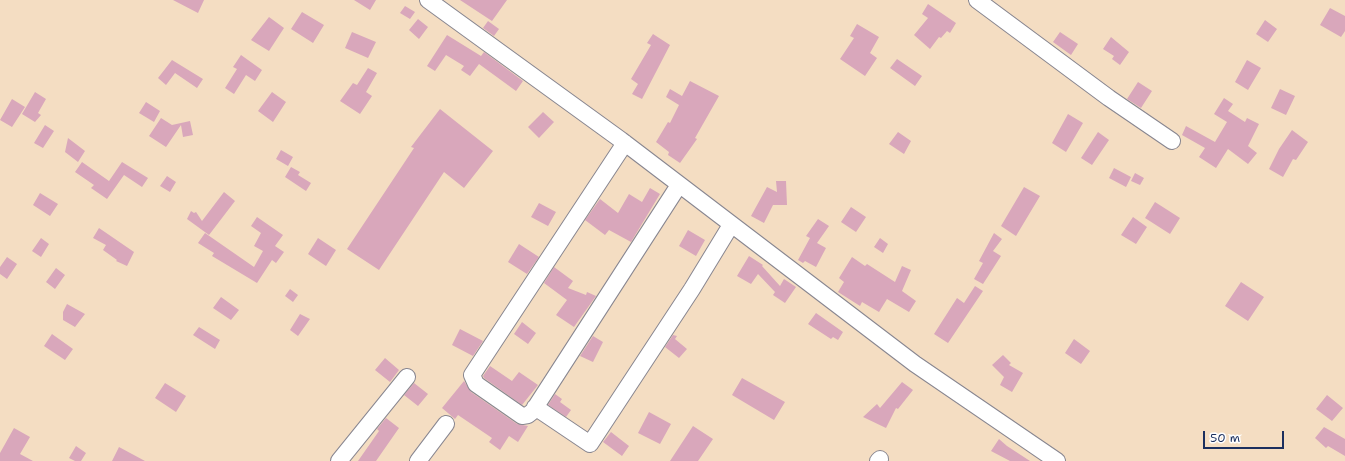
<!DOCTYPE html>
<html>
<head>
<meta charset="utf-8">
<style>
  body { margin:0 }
  #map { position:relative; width:1345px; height:461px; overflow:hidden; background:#f4ddc2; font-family:"Shantell Sans",sans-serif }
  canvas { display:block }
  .scale { position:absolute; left:1203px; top:431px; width:81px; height:18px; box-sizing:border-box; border:2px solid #1b2f5e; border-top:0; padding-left:5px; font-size:12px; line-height:14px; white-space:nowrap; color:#1b2f5e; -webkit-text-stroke:3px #fff; paint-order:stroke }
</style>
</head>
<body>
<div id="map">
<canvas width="1345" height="461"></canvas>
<div class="scale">50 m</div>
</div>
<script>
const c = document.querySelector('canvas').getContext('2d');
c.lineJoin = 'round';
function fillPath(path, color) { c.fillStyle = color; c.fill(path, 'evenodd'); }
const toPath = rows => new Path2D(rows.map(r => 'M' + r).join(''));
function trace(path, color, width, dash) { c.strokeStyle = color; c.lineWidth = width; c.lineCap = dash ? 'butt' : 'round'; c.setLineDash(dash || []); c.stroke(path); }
const building = toPath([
  [173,0,204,0,198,13],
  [354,0,376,0,370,10],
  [460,0,507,0,492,21],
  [928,4,956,23,950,33,947,31,941,38,939,37,930,49,914,35,928,18,922,14],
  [405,6,415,12,410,19,400,13],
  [1330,8,1345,16,1345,31,1341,37,1320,25],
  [302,12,324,25,313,43,291,29],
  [269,17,284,28,269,51,251,40],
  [418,19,428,27,419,39,409,30],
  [1265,20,1277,29,1268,42,1256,34],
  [488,21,499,29,494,36,483,28],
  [857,24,879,37,870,53,877,58,865,76,840,59,854,38,850,36],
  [352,32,376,42,368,58,345,48],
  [1060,32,1078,44,1071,55,1053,42],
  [653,34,670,45,642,99,632,94,638,84,631,79,651,45,647,43],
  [447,35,481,56,484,52,523,81,516,91,479,64,470,76,461,70,464,66,446,55,435,71,427,66],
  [1111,37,1129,52,1120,65,1112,59,1114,56,1103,49],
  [241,55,262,70,255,81,246,75,234,94,225,88,237,69,233,67],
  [897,59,922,76,915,86,890,68],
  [172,60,203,79,197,88,175,73,166,85,158,78],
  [1247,60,1261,68,1248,90,1235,82],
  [368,68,377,73,366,92,372,96,360,114,340,101,353,83,357,85],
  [690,81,719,96,695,138,697,139,680,163,668,155,669,152,656,142,668,122,670,123,679,105,666,97,670,89,682,96],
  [1138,82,1152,91,1141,108,1127,99],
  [1280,89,1295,96,1286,115,1271,108],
  [35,92,46,99,38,113,41,115,35,122,22,114],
  [272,92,286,102,273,122,258,111],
  [1224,98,1233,104,1228,111,1245,122,1247,118,1259,124,1248,146,1257,153,1248,164,1228,149,1216,168,1199,157,1205,148,1182,135,1186,126,1215,142,1227,122,1214,114],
  [12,99,25,107,12,127,0,120],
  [146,102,160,111,154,122,139,113],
  [440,109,493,151,464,188,444,172,379,270,347,249,414,148,411,147],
  [543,112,554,122,539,138,528,127],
  [1068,114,1083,123,1066,152,1052,143],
  [161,118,172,125,190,121,193,135,183,137,181,125,166,147,149,136],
  [45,125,54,131,43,148,34,143],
  [1292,130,1308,142,1296,160,1293,159,1283,177,1269,169,1279,149],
  [898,132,911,141,904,154,889,144],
  [1098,132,1109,140,1092,165,1081,158],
  [68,138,85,151,78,162,65,152],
  [281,150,293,157,288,166,276,159],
  [82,162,109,181,122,162,148,178,142,187,124,175,107,199,91,188,94,185,75,172],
  [291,167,300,172,298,175,311,183,306,191,285,177],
  [1114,168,1131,177,1126,187,1109,178],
  [1135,173,1144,178,1140,185,1131,181],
  [167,176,176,182,170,192,160,186],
  [776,181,786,181,787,205,773,205,764,223,751,216,767,187,777,192],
  [1024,187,1040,196,1016,236,1001,226],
  [650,188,660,194,631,242,609,230,605,235,585,220,600,199,618,213,629,194,642,202],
  [224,192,235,201,209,235,187,219,191,211,194,213,196,212,202,221],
  [40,193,58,204,50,216,33,205],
  [1155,202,1180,218,1170,234,1145,218],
  [539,203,556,212,548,226,531,217],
  [851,207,866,217,856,232,841,222],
  [257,217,283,235,275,246,284,252,276,263,272,260,257,283,212,256,214,253,198,243,205,233,254,267,263,251,254,246,261,233,251,226],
  [1133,217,1147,227,1136,244,1121,235],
  [818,219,829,226,817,243,826,248,816,267,805,261,803,263,798,260,810,238,806,236],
  [99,228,134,252,127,266,116,261,117,260,103,250,106,245,93,238],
  [688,230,705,240,696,256,679,246],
  [994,233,1002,239,993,251,1001,256,983,284,974,279,983,263,979,261],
  [41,238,49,244,41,257,32,251],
  [318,238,336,250,326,266,308,254],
  [880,238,888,244,883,253,874,247],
  [519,244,539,257,527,274,508,262],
  [749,256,763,265,762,266,780,286,784,279,796,287,785,303,773,295,775,292,758,274,751,284,737,276],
  [7,257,17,264,7,279,0,274,0,267],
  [852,257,865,266,867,264,895,282,902,266,911,270,902,291,916,301,909,312,887,299,879,312,862,302,860,306,838,292,844,282,839,278],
  [554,267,573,281,568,288,586,295,587,292,596,296,574,327,556,315,567,300,544,283],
  [56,268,65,275,55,289,46,282],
  [1241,282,1264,297,1248,321,1225,306],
  [975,286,983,291,948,343,934,334,957,298,964,303],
  [290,289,298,295,293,302,285,296],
  [221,297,239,310,231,320,213,308],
  [67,304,85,314,75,327,63,320,63,312],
  [816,313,843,332,838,340,833,337,831,339,808,324],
  [300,314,310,319,298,336,290,330],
  [522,322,536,333,528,344,514,334],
  [199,327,220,340,215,349,193,335],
  [460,329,483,341,473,356,452,345],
  [52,334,73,349,65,360,44,346],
  [673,335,677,336,675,339,687,349,679,358,665,347],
  [593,336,603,342,593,362,580,356],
  [1074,339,1090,351,1081,364,1065,353],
  [1003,355,1011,363,1009,365,1023,373,1012,392,1000,385,1004,377,992,365],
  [385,358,399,370,390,382,375,370],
  [490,366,512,381,519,372,538,385,522,405,484,378,483,376],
  [742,378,785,402,774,420,732,395],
  [464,381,471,392,517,424,528,426,518,442,509,436,500,450,489,442,492,438,458,415,455,419,442,408],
  [902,382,913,390,898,409,896,408,886,428,863,417,877,404,880,408],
  [165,383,186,396,176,412,155,398],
  [414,383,428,394,418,406,404,395],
  [555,394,562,399,560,402,571,410,566,417,548,405],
  [1327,395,1343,408,1332,421,1316,409],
  [649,412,671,424,660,444,638,433],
  [386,418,399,428,376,461,358,461,379,431,377,429],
  [693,426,713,439,698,461,670,461],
  [1324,427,1345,439,1345,456,1328,446,1326,448,1315,438],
  [14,428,30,437,20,454,33,461,0,461,0,453],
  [611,432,629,446,622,456,603,442],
  [999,439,1007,446,1030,461,1010,461,991,451],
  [76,446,86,453,81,461,75,461,69,458],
  [119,447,145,461,112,461]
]);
const minor = toPath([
  [428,0,621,140,915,364,1057,461],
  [977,0,1109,98,1172,141],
  [625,143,472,375,476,384,522,416,528,415,533,411,679,185],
  [535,407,590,444,692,289,731,225],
  [339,461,407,377],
  [418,461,446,424],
  [878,461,880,459]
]);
fillPath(building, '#d9a7bb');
trace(minor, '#888690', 18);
trace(minor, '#fff', 16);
</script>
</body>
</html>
